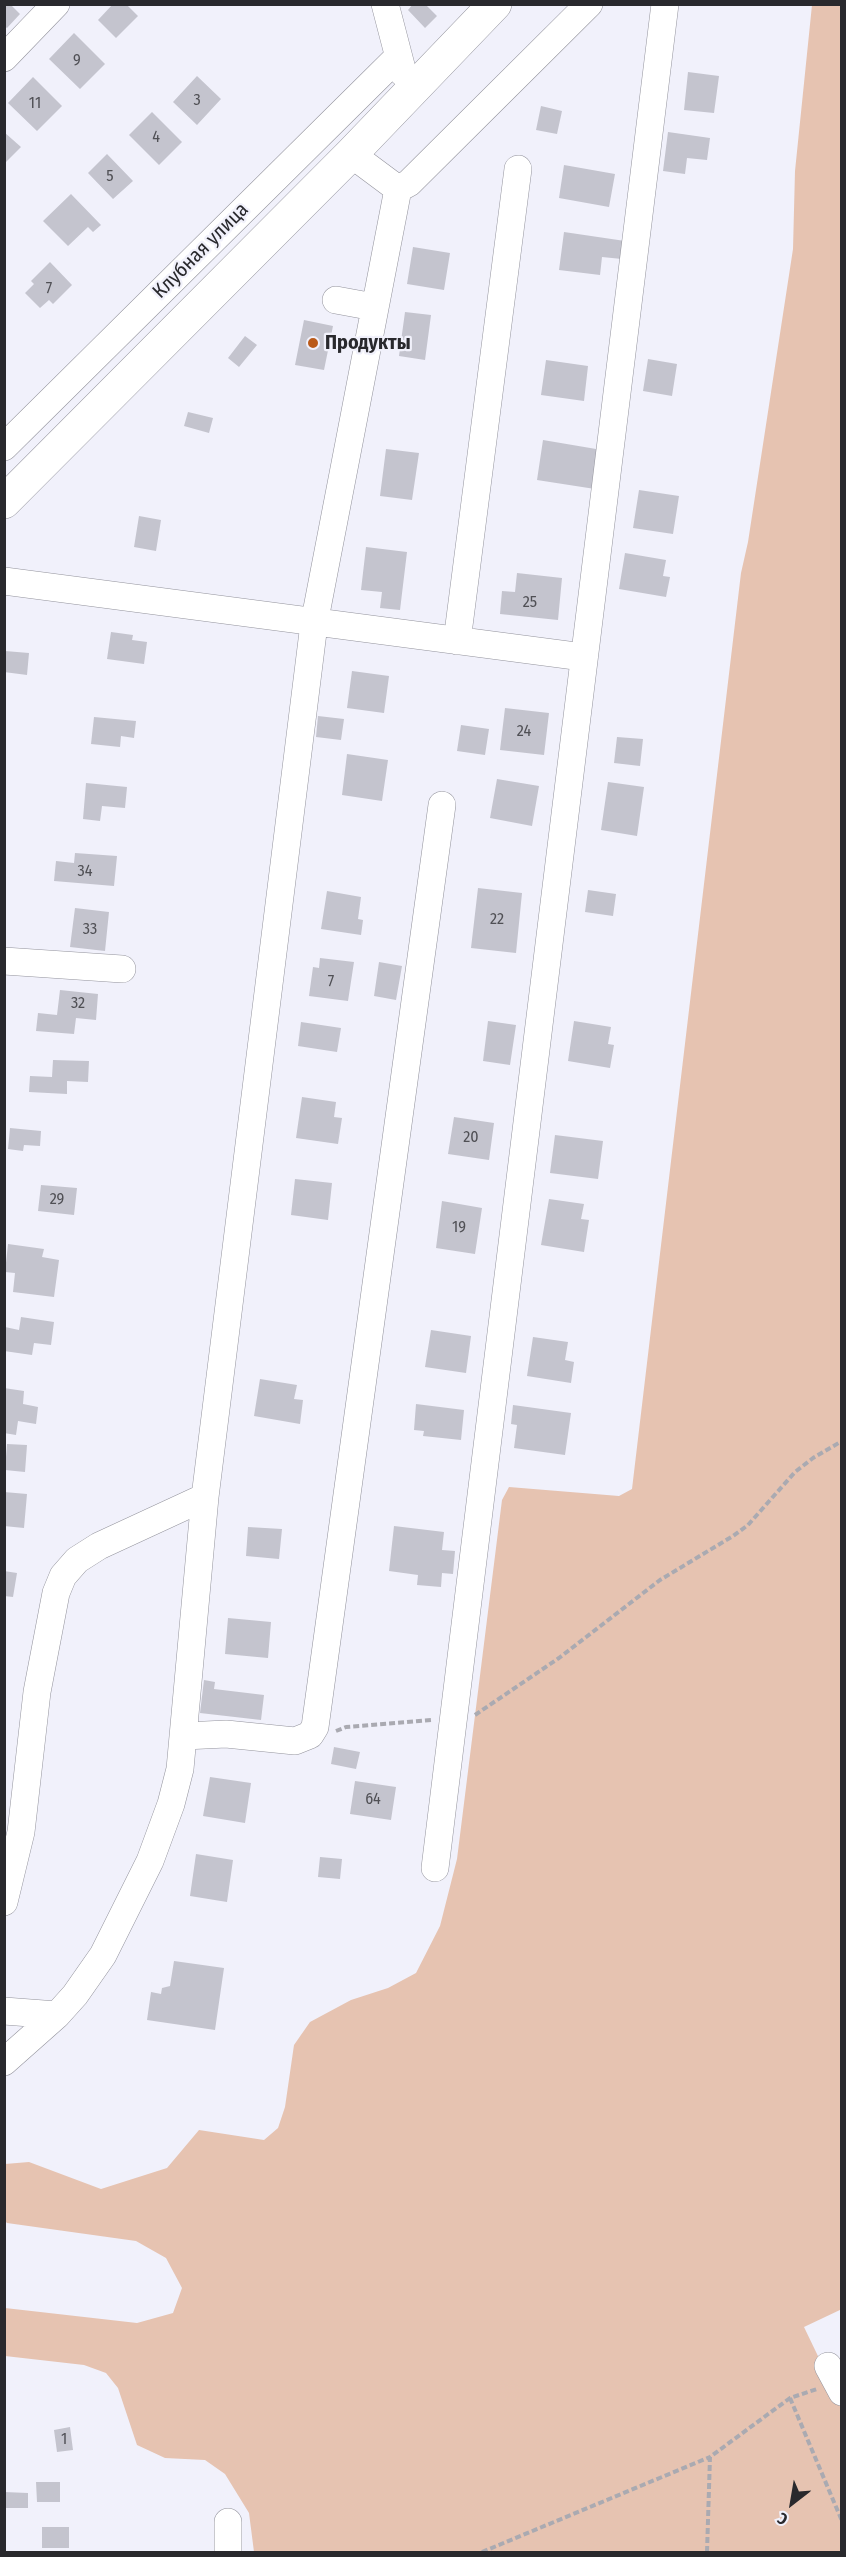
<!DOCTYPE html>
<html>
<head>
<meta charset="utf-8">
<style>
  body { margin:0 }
  #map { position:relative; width:846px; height:2557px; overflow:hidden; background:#f1f1fb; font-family:"Fira Sans Condensed",sans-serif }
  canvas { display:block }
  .frame { position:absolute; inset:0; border:6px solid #29292d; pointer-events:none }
  .north { position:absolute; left:762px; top:2473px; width:60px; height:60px; -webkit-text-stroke:4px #f1f1fb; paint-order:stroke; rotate:211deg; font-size:16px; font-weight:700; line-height:24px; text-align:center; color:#29292d }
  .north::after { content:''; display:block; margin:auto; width:21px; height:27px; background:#29292d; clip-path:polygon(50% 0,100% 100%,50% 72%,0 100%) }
</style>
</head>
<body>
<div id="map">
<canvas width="846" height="2557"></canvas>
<div class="frame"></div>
<div class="north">С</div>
</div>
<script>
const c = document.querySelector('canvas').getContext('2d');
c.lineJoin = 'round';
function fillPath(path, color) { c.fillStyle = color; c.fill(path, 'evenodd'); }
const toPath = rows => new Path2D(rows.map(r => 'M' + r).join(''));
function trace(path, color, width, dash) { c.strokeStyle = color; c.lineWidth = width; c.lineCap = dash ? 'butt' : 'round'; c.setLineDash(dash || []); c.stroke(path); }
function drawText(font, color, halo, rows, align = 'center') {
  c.font = font + ' "Fira Sans Condensed",sans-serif'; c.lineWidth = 4.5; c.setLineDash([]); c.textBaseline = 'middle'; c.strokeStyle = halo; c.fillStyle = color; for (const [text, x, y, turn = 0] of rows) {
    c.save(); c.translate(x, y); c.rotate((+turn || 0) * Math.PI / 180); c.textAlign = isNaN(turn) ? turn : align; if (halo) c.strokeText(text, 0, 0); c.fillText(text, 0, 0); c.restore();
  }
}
const green = toPath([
  [812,5,841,5,842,2309,804,2327,841,2404,841,2552,254,2552,249,2513,225,2474,205,2460,165,2458,137,2445,118,2388,106,2373,84,2365,5,2356,5,2308,137,2323,173,2313,182,2288,166,2258,136,2241,7,2223,5,2221,5,2164,29,2162,101,2189,167,2168,199,2130,264,2140,278,2128,285,2107,294,2045,310,2022,351,2000,388,1988,416,1973,440,1926,457,1859,502,1500,509,1487,619,1496,632,1489,741,573,748,542,793,249,795,171]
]);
const building = toPath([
  [4,4,10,4,20,14,7,28,4,26],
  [113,4,126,4,138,16,116,38,98,20],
  [413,4,425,4,437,16,425,28,408,10],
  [74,33,105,64,80,89,49,59],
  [688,72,719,76,714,113,684,110],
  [197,76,221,99,197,125,173,102],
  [33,77,62,106,37,131,8,103],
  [541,106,562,111,557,134,536,130],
  [152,112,182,142,159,165,129,135],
  [4,132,21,147,4,164],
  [668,132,710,138,707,160,687,158,685,174,663,171],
  [107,154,133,181,113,199,88,173],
  [564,165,615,174,609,207,559,198],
  [71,194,101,225,93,232,88,227,68,246,43,221],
  [564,232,625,241,622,259,602,257,600,275,559,270],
  [413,247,450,253,444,290,407,284],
  [50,262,72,285,53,304,49,300,40,308,25,293,34,284,31,281],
  [405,312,431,315,425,360,399,356],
  [304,320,333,326,324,370,295,365],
  [245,336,257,345,239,367,228,358],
  [648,359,677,364,672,396,643,391],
  [546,360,588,366,584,401,541,395],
  [188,412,213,418,209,433,184,426],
  [543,440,602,450,595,489,537,480],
  [386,449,419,453,412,500,380,496],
  [639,490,679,496,673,534,633,528],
  [139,516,161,520,156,551,134,547],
  [366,547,407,552,400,610,380,608,382,592,361,590],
  [625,553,666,560,663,576,670,577,666,597,619,589],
  [517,573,562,578,558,620,500,614,502,591,515,592],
  [111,632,133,635,132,640,147,642,144,664,107,659],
  [5,651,29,653,27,675,4,672],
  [352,671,389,676,384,713,347,708],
  [505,708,549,713,544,755,500,750],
  [318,716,344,719,341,740,316,737],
  [94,717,136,721,134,738,121,736,120,747,91,744],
  [461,725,489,729,485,755,457,751],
  [617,737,643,739,640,766,614,763],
  [347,754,388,760,382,801,342,795],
  [497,779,539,786,532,826,490,818],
  [608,782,644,787,637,836,601,830],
  [86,783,127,787,125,808,102,806,100,821,83,819],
  [75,853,117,856,114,886,54,881,56,861,74,863],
  [478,888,522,893,516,953,471,948],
  [588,890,616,894,613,916,585,912],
  [327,891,361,897,358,919,363,920,361,935,321,929],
  [75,908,109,912,105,951,70,947],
  [320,958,354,962,348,1001,309,996,313,967,319,968],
  [379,962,402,966,396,1000,374,996],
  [60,990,98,994,96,1020,76,1018,74,1034,36,1031,38,1013,57,1015],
  [488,1021,516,1025,510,1065,483,1061],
  [574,1021,611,1027,608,1044,614,1045,610,1068,568,1061],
  [301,1022,341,1028,337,1052,298,1046],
  [53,1060,89,1061,88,1082,67,1081,67,1094,29,1092,30,1076,52,1077],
  [302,1097,336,1102,334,1117,342,1118,338,1144,296,1138],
  [454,1117,494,1123,489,1160,448,1154],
  [10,1128,41,1131,40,1146,24,1145,23,1151,8,1149],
  [555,1135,603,1141,598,1179,550,1173],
  [295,1179,332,1183,328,1220,291,1215],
  [41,1185,77,1188,74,1215,38,1211],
  [549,1199,584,1204,581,1219,589,1220,584,1252,541,1245],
  [442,1201,482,1208,475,1254,436,1248],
  [8,1244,44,1249,42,1257,59,1260,54,1297,13,1292,15,1273,5,1272],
  [21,1317,54,1322,51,1345,34,1343,32,1355,4,1351,5,1327,19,1330],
  [431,1330,471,1336,466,1373,425,1367],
  [533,1337,568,1342,565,1360,574,1362,571,1383,527,1376],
  [260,1379,297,1385,294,1399,303,1400,300,1424,254,1416],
  [4,1388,24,1391,23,1404,38,1407,36,1424,18,1421,16,1435,4,1433],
  [416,1404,464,1410,461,1440,423,1436,424,1431,414,1430],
  [513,1405,571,1413,565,1455,514,1448,517,1425,511,1424],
  [7,1444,27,1445,25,1472,5,1470],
  [4,1492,27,1494,24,1528,4,1526],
  [394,1526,444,1532,442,1550,455,1551,453,1574,442,1573,441,1587,417,1585,418,1575,389,1571],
  [248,1527,282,1529,279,1559,246,1556],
  [4,1571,17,1573,13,1597,4,1596],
  [228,1618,271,1622,268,1658,225,1654],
  [204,1680,215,1682,214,1689,264,1695,261,1720,200,1713],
  [334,1747,360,1752,356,1769,331,1764],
  [210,1777,251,1783,245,1823,203,1816],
  [355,1781,396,1787,391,1820,350,1814],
  [196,1854,233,1860,227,1902,190,1896],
  [320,1857,342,1859,340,1879,318,1877],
  [174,1961,224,1968,215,2030,147,2020,151,1992,161,1994,162,1988,170,1986],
  [70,2427,73,2450,57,2452,54,2430],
  [36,2482,60,2482,60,2502,37,2502],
  [4,2492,28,2493,28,2508,4,2508],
  [42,2527,69,2527,69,2548,42,2548]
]);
const path = toPath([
  [475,1715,559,1658,660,1580,733,1536,748,1525,795,1472,813,1458,842,1441],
  [336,1731,346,1727,432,1720],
  [790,2398,842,2521],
  [482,2552,710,2457],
  [707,2552,710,2457,790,2398,817,2389]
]);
const minor = toPath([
  [385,4,403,73],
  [4,58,56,4],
  [351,154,398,189],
  [398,189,409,183,589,4],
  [336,300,374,307],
  [4,447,398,57],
  [4,581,583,657],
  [457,641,518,169],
  [4,961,122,969],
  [184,1736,226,1734,295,1741,310,1735,315,1727,442,805],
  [435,1868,665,4],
  [4,1902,21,1832,37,1692,56,1593,63,1576,77,1560,99,1546,205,1497],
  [4,2011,57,2015],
  [4,2062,57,2015,75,1995,103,1955,150,1861,171,1804,180,1769,205,1497,314,624,398,189],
  [828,2366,842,2392],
  [228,2552,228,2522]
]);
const major = toPath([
  [4,502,351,154,495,4]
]);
const markers = [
  [313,343,6,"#ba5a19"]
];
const numberNames = [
  ["9",77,61],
  ["3",197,101],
  ["11",35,104],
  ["4",156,138],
  ["5",110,177],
  ["7",49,289],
  ["25",530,603],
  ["24",524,732],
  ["34",85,872],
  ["22",497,920],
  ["33",90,930],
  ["7",331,982],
  ["32",78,1004],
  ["20",471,1138],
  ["29",57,1200],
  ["19",459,1228],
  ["64",373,1800],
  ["1",64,2440]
];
const streetNames = [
  ["Клубная улица",201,251,-45]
];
const poiNames = [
  ["Продукты",325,343]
];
fillPath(green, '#e6c3b1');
fillPath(building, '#c4c4ce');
trace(minor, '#93939c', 28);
trace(major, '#93939c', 34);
trace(path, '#aaaab1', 4, [6, 3]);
trace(minor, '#fff', 27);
trace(major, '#fff', 33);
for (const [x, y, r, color] of markers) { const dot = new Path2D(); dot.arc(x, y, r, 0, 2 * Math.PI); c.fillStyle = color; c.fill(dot); trace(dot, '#f1f1fb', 2); }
drawText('16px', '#505055', null, numberNames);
drawText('20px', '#29292d', '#f1f1fb', streetNames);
drawText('bold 20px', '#29292d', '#f1f1fb', poiNames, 'left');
</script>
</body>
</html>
